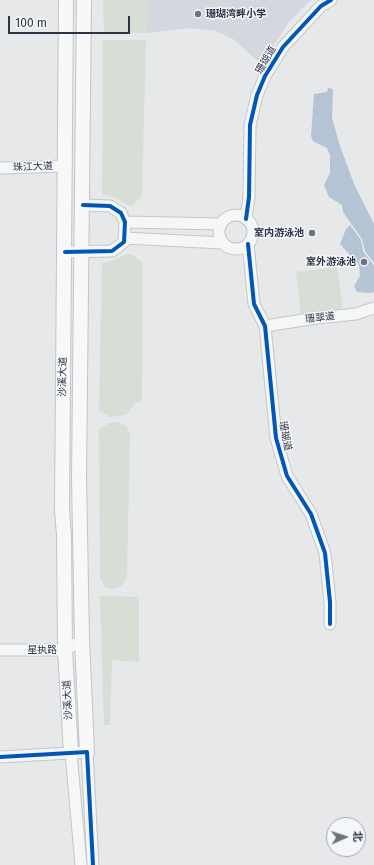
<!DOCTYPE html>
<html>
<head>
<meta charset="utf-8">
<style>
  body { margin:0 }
  #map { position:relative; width:374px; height:865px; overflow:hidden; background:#e6e8ea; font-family:"Fira Sans","Noto Sans SC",sans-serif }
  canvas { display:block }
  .north { position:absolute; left:326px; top:817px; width:40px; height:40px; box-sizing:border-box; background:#f4f6f9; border:1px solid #a4a8b1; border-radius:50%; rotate:87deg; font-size:11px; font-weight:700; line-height:16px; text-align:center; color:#2b3445 }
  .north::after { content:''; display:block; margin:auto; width:14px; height:18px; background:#6c737f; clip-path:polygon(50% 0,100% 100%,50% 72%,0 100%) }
  .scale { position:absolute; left:8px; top:16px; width:122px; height:18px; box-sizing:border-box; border:2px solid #2b3445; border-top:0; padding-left:5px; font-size:12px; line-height:14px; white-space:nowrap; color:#2b3445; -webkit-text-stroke:3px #f4f6f9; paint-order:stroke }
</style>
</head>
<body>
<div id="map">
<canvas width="374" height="865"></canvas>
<div class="north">北</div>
<div class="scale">100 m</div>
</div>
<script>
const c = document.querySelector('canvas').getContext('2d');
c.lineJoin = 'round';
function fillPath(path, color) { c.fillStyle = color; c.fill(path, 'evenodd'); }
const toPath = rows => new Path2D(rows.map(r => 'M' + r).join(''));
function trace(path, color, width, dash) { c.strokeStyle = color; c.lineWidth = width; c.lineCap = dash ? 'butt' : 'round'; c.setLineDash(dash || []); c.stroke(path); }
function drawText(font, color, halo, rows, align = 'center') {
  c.font = font + ' "Fira Sans","Noto Sans SC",sans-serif'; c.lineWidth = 3; c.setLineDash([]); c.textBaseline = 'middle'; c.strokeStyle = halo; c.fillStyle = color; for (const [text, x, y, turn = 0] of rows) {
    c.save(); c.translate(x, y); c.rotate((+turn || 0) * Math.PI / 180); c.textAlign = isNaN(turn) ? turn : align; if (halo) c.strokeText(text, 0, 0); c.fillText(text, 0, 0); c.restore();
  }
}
const built = toPath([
  [147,0,311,0,290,21,261,64,233,39,216,31,191,28,146,33]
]);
const green = toPath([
  [103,0,147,0,146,33,104,33],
  [103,40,146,40,142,196,131,207,116,198,102,194],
  [127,254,131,254,143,263,142,400,135,404,126,415,110,417,99,411,102,263,112,261],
  [337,267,343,308,301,314,296,272],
  [118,422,126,426,130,433,127,575,125,581,121,586,112,589,105,587,100,578,99,429,109,423],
  [100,596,139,597,139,662,112,660,110,725,104,725]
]);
const water = toPath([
  [328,88,333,89,332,118,340,146,354,184,374,224,374,263,365,251,362,239,343,212,342,205,329,197,324,185,330,173,330,155,327,148,313,141,311,136,314,94,327,92],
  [350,225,361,240,363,251,374,266,374,292,370,293,357,292,354,286,360,276,359,265,340,244,346,229]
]);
const minor = toPath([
  [0,168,66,166],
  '219 232a17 17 0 1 1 34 0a17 17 0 1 1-34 0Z',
  [246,219,249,197,250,125,257,95,265,76,283,47,321,6,331,0],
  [125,222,221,224],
  [125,238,222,243],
  [248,244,254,304,265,326,276,438,287,476,311,514,325,553,330,602,330,624],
  [65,252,112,251,124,242,125,222,121,213,110,206,83,205],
  [265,326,317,318,356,314,374,308],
  [0,650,65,650,82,640],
  [71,753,81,865],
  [0,757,87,752,93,865]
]);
const major = toPath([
  [66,0,62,510,64,535,65,650,71,753],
  [84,0,79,478,82,640,87,752]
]);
const cycleway = toPath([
  [246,219,249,197,250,125,257,95,265,76,283,47,321,6,331,0],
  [248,244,254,304,265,326,276,438,287,476,311,514,325,553,330,602,330,624],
  [65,252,112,251,124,242,125,222,121,213,110,206,83,205],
  [0,757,87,752,93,865]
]);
const markers = [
  [198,14,4,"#6c737f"],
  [312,233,4,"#6c737f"],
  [364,262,4,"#6c737f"]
];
const poiNames = [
  ["珊瑚湾畔小学",206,14,"left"],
  ["室内游泳池",304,233],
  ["室外游泳池",356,262]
];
const streetNames = [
  ["珊瑚道",266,60,-60],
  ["珠江大道",33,167,-2],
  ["珊翠道",320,318,-7],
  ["沙溪大道",63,377,-89],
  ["珊瑚道",285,436,79],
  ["星执路",42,650],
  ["沙溪大道",68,700,-93]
];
fillPath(built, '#d4d7dd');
fillPath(green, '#d6ded6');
fillPath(water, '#b4c4d5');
trace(minor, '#c4c6c8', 13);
trace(major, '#c2c5c8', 16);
trace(minor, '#f5f6f7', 11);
trace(major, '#f8f8f8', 14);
trace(cycleway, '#0057b8', 4);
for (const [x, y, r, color] of markers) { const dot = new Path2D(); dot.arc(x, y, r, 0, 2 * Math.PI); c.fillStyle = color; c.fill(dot); trace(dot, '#f4f6f9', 1.5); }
drawText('bold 10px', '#2b3445', '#f4f6f9', poiNames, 'right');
drawText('10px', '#2b3445', '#f4f6f9', streetNames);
</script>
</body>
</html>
